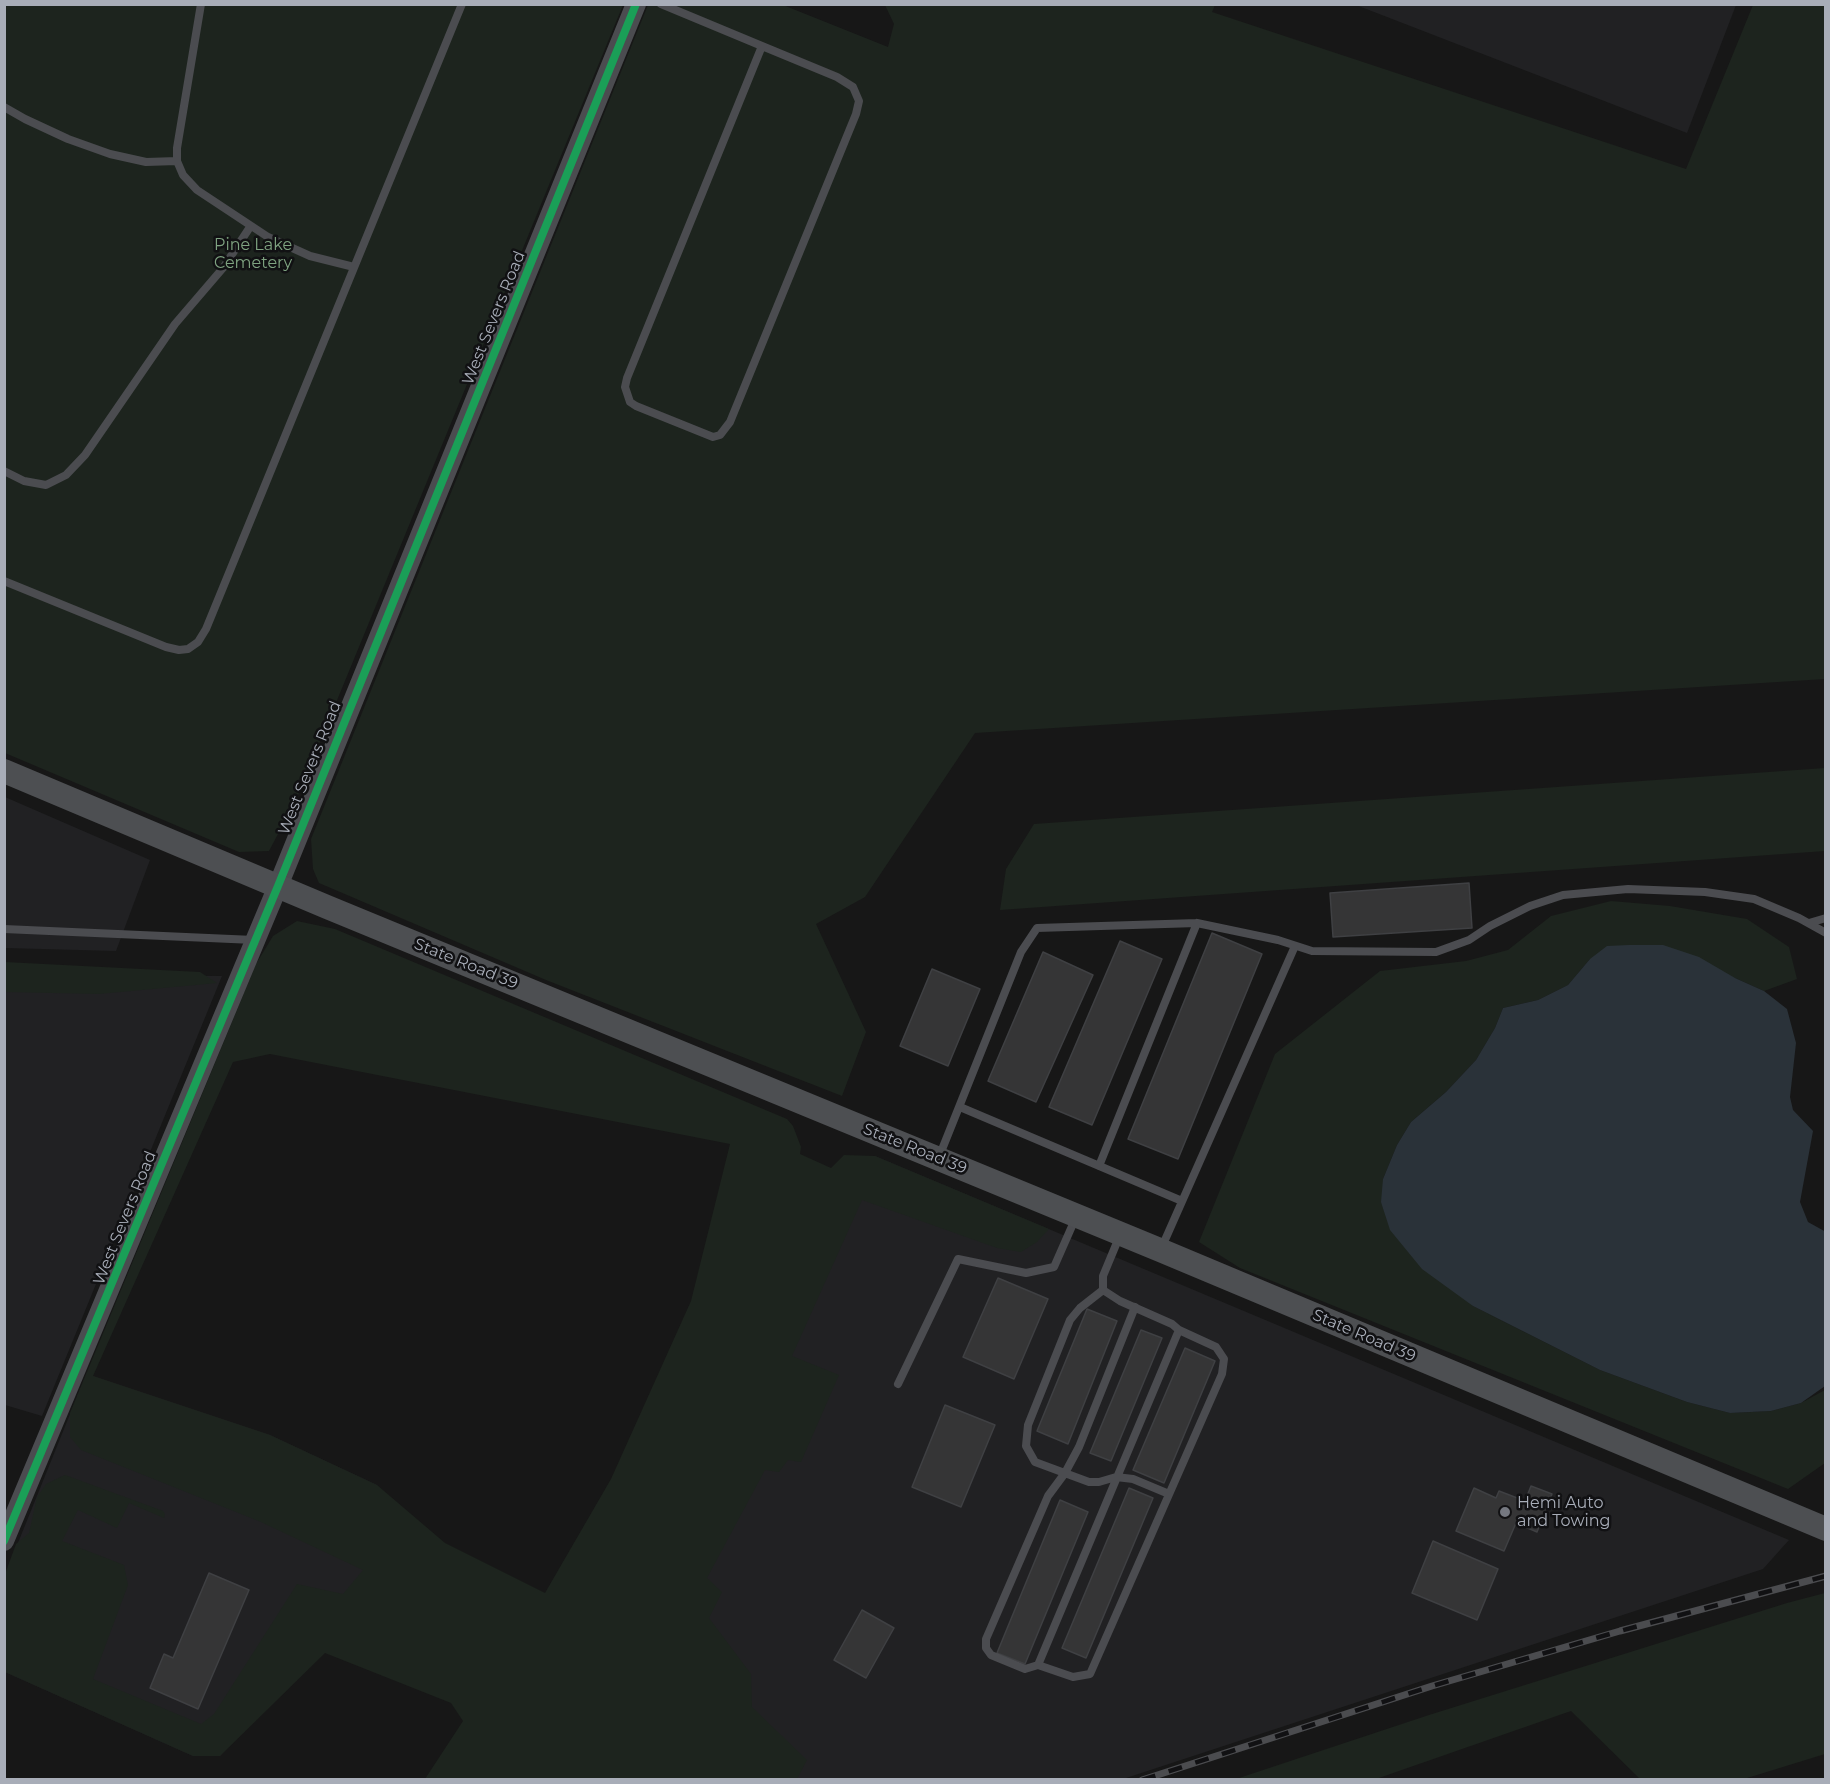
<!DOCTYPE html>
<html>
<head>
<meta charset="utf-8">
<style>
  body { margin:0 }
  #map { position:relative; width:1830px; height:1784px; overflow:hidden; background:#171717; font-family:Montserrat,sans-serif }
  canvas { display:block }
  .frame { position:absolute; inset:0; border:6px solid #a8adb8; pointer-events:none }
</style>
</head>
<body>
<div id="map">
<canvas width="1830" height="1784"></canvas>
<div class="frame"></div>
</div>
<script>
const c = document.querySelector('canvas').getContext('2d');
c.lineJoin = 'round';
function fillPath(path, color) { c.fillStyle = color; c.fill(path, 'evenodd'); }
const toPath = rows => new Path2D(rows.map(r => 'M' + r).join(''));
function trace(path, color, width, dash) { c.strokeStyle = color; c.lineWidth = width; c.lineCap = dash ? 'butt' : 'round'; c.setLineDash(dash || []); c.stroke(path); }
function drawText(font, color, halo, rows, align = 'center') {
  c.font = font + ' Montserrat,sans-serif'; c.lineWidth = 5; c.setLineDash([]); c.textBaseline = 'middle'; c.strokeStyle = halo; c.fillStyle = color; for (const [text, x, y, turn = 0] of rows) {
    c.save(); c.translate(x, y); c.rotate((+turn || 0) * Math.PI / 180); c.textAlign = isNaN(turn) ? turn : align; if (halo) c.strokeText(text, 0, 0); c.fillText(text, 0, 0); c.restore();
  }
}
const built = toPath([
  [1356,5,1735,4,1736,5,1687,133],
  [5,797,150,860,116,951,5,948],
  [4,975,222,976,42,1416,5,1405],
  [875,1156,1789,1540,1763,1569,1123,1779,752,1779,617,1730],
  [87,1372,93,1376,270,1435,377,1485,393,1546,220,1756,193,1756,5,1672,5,1575]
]);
const green = toPath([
  [4,5,623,5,296,800,269,851,239,852,5,753],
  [648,5,783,5,888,47,894,24,885,5,1215,5,1212,12,1686,169,1753,5,1825,5,1825,679,975,733,865,897,816,924,866,1032,842,1096,546,980,319,883,313,869,311,839],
  [1825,768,1825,851,1000,910,1006,869,1034,824],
  [1611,901,1670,906,1747,919,1789,947,1797,979,1764,991,1735,978,1590,959,1568,985,1538,1000,1503,1008,1495,1028,1476,1060,1446,1092,1411,1122,1397,1145,1383,1179,1473,1306,1600,1370,1687,1402,1730,1413,1771,1411,1801,1403,1825,1390,1825,1463,1788,1489,1240,1268,1199,1242,1275,1054,1380,971,1466,961,1508,950,1551,916],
  [297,921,335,929,787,1119,793,1126,801,1147,800,1154,831,1168,844,1155,875,1156,1049,1229,1037,1242,1021,1252,997,1248,862,1200,792,1356,839,1375,801,1462,788,1460,779,1472,765,1470,707,1578,722,1592,709,1618,751,1674,752,1707,807,1760,797,1779,425,1779,463,1721,451,1703,325,1653,220,1756,193,1756,5,1672,5,1574,16,1544,29,1533,37,1497,46,1484,65,1475,163,1511,165,1514,164,1518,129,1503,117,1528,78,1510,62,1541,124,1565,128,1585,93,1679,201,1724,214,1714,297,1584,343,1594,363,1570,261,1522,81,1450,70,1437,70,1413,256,964,273,936],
  [270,1054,730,1144,691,1301,611,1479,545,1593,445,1543,377,1485,270,1435,93,1376,233,1062],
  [5,962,200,972,217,983,99,994,5,992],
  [1825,1593,1825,1754,1744,1779,1640,1779,1571,1711,1376,1779,1236,1779,1429,1715,1787,1603]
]);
const water = toPath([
  [1629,945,1663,945,1699,957,1735,978,1764,991,1787,1009,1796,1043,1790,1097,1793,1110,1813,1131,1800,1202,1808,1222,1826,1232,1825,1386,1801,1403,1771,1411,1730,1413,1687,1402,1600,1370,1473,1306,1422,1269,1390,1230,1381,1202,1383,1179,1397,1145,1411,1122,1446,1092,1476,1060,1495,1028,1503,1008,1538,1000,1568,985,1590,959,1607,946]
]);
const building = toPath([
  [1469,883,1472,928,1333,937,1330,893,1469,883],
  [1212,933,1262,954,1178,1159,1128,1139,1212,933],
  [1120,941,1162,959,1092,1125,1049,1107,1120,941],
  [1043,952,1093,975,1036,1102,988,1081,1043,952],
  [932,969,980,989,948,1066,900,1046,932,969],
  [998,1278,1048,1299,1014,1379,963,1357,998,1278],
  [1087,1309,1117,1321,1068,1444,1037,1431,1087,1309],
  [1141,1330,1162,1338,1111,1461,1090,1453,1141,1330],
  [1185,1348,1215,1361,1164,1483,1133,1470,1185,1348],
  [945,1405,995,1425,961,1507,912,1487,945,1405],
  [1531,1486,1552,1494,1537,1532,1516,1523,1504,1551,1456,1531,1474,1488,1496,1498,1499,1491,1525,1501,1531,1486],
  [1129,1488,1153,1498,1086,1658,1062,1648,1129,1488],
  [1060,1500,1088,1512,1025,1664,997,1653,1060,1500],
  [1433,1541,1498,1569,1477,1620,1412,1593,1433,1541],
  [209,1573,249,1590,198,1709,150,1688,164,1654,173,1658,209,1573],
  [862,1610,894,1628,866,1678,834,1660,862,1610]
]);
const service = toPath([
  [201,4,177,148,177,161,183,175,197,190,268,237,310,256,354,267],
  [661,4,762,46,837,77,853,87,859,101,856,114,730,422,720,435,713,437,636,406,630,402,625,387,627,378,762,46],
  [4,107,25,119,68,139,110,154,146,162,177,161],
  [4,471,24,481,46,485,66,475,85,455,175,324,223,268,250,227],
  [4,581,166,647,179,650,188,649,198,642,206,629,462,4],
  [1809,923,1826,918],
  [4,929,254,940],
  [960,1107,1182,1201],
  [939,1157,1021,952,1037,928,1197,923,1278,940,1312,951,1436,952,1469,940,1490,926,1530,906,1563,895,1628,889,1705,892,1754,899,1799,918,1826,933],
  [1099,1166,1197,923],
  [1120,1235,1103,1276,1103,1290,1120,1301,1172,1324,1179,1330,1038,1665,1073,1677,1090,1674,1222,1374,1224,1359,1216,1347,1179,1330],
  [1161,1249,1295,946],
  [1103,1290,1080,1308,1070,1320,1028,1425,1026,1446,1035,1462,1089,1482,1099,1482,1116,1477,1133,1479,1169,1494],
  [898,1384,958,1259,1026,1273,1054,1267,1076,1217],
  [1038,1665,1025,1669,991,1655,986,1648,986,1639,1048,1496,1065,1473,1079,1447,1135,1307]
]);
const tertiary = toPath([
  [4,1541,278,886,636,4]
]);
const primary = toPath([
  [4,771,327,907,1160,1250,1826,1529]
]);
const rail = toPath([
  [1142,1780,1432,1686,1620,1631,1826,1576]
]);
const cycleway = toPath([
  [4,1541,278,886,636,4]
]);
const markers = [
  [1505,1512,6,"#757880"]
];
const parkNames = [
  ["Pine Lake",253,245],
  ["Cemetery",253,263]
];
const streetNames = [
  ["West Severs Road",494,318,-68],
  ["West Severs Road",310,768,-68],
  ["State Road 39",466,964,22],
  ["State Road 39",915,1149,22],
  ["West Severs Road",125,1218,-68],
  ["State Road 39",1364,1336,23]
];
const poiNames = [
  ["Hemi Auto",1517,1503],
  ["and Towing",1517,1521]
];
fillPath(built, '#212123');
fillPath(green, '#1d241e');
fillPath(water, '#2a3239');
fillPath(building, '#353536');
trace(building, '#3f4043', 1.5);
trace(service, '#4b4c50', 8);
trace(tertiary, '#4b4c50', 20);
trace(primary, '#4d4f52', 24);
trace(rail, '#4b4c4f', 7);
trace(rail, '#111113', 4.5, [14]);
trace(cycleway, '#1a9f57', 8);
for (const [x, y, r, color] of markers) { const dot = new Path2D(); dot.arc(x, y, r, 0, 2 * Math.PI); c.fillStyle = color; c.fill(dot); trace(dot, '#111113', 2); }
drawText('16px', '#7fa381', '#111113', parkNames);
drawText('16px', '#a8adb8', '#111113', streetNames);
drawText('16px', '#a8adb8', '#111113', poiNames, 'left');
</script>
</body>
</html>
